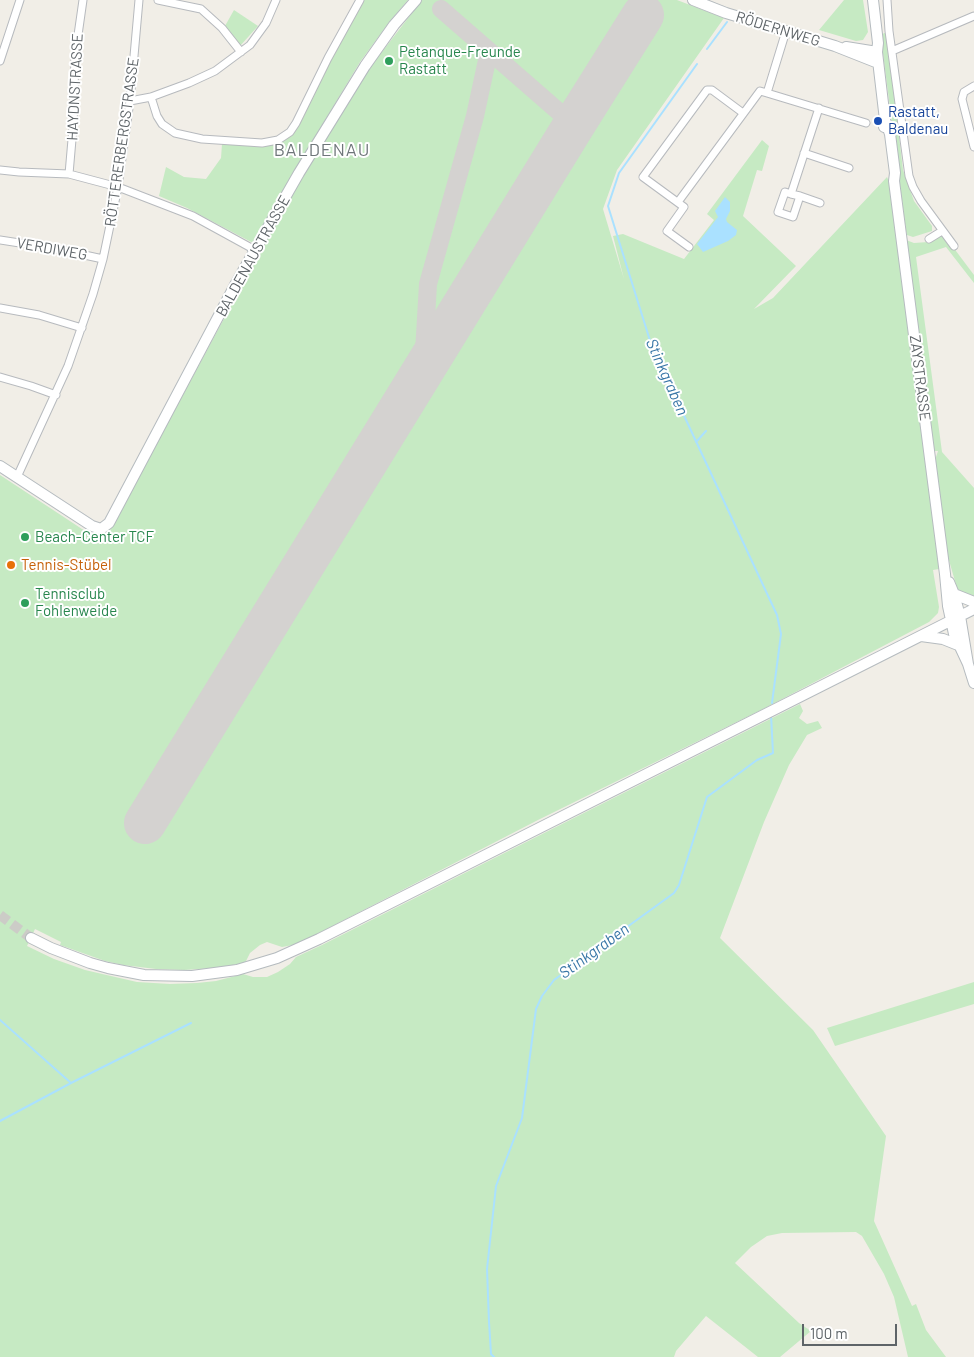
<!DOCTYPE html>
<html>
<head>
<meta charset="utf-8">
<style>
  body { margin:0 }
  #map { position:relative; width:974px; height:1357px; overflow:hidden; background:#f1eee7; font-family:Barlow,sans-serif }
  canvas { display:block }
  .scale { position:absolute; left:802px; top:1324px; width:95px; height:22px; box-sizing:border-box; border:2px solid #5e6468; border-top:0; padding-left:6px; font-size:15px; line-height:18px; white-space:nowrap; color:#5e6468; -webkit-text-stroke:4px #fff; paint-order:stroke }
</style>
</head>
<body>
<div id="map">
<canvas width="974" height="1357"></canvas>
<div class="scale">100 m</div>
</div>
<script>
const c = document.querySelector('canvas').getContext('2d');
c.lineJoin = 'round';
function fillPath(path, color) { c.fillStyle = color; c.fill(path, 'evenodd'); }
const toPath = rows => new Path2D(rows.map(r => 'M' + r).join(''));
function trace(path, color, width, dash) { c.strokeStyle = color; c.lineWidth = width; c.lineCap = dash ? 'butt' : 'round'; c.setLineDash(dash || []); c.stroke(path); }
function drawText(font, color, halo, rows, align = 'center') {
  c.font = font + ' Barlow,sans-serif'; c.lineWidth = 4; c.setLineDash([]); c.textBaseline = 'middle'; c.strokeStyle = halo; c.fillStyle = color; for (const [text, x, y, turn = 0] of rows) {
    c.save(); c.translate(x, y); c.rotate((+turn || 0) * Math.PI / 180); c.textAlign = isNaN(turn) ? turn : align; if (halo) c.strokeText(text, 0, 0); c.fillText(text, 0, 0); c.restore();
  }
}
const green = toPath([
  [364,0,408,0,390,21,360,62,295,170,253,243,187,208,159,196,166,167,184,177,206,179,221,158,222,144,266,146,282,141],
  [422,0,677,0,724,18,617,170,603,209,624,279,613,236,623,234,684,259,714,220,707,214,762,140,769,146,762,171,757,170,743,216,796,266,754,309,773,298,887,177,890,184,918,396,939,569,933,570,939,607,938,613,929,622,765,708,538,820,315,935,293,945,282,947,267,942,260,945,250,953,245,963,214,968,184,970,156,969,123,965,105,961,60,945,61,942,35,929,27,946,54,959,85,970,137,982,170,984,197,983,216,981,243,974,253,977,267,977,278,972,290,964,296,957,322,945,800,704,803,711,799,718,807,724,818,721,822,728,807,735,789,765,764,822,720,938,813,1030,886,1136,874,1221,912,1306,916,1304,926,1330,946,1357,908,1357,894,1297,884,1274,862,1236,856,1232,782,1233,767,1236,751,1247,735,1263,799,1323,811,1331,780,1357,758,1357,706,1316,676,1351,674,1357,0,1357,0,475,82,529,95,536,101,535,109,532,289,198,368,70],
  [844,0,863,0,868,32,863,40,856,41,819,30],
  [234,10,258,26,240,46,225,26],
  [884,33,886,33,887,35,903,170,914,201,932,226,932,231,913,237,907,235,906,231,882,46,882,35],
  [944,235,974,275,974,283,946,247,916,257,942,452,974,488,974,596,962,594,957,588,946,550,934,463,938,451,932,451,906,240,914,243,928,242],
  [974,982,974,1004,835,1046,827,1028]
]);
const water = toPath([
  [725,197,730,202,730,211,726,219,727,222,737,230,736,235,728,241,703,252,697,244,718,217,715,211]
]);
const stream = toPath([
  [707,49,727,22],
  [697,64,619,173,608,206,652,347,777,615,781,634,772,703],
  [696,442,706,431],
  [0,1020,71,1083],
  [0,1121,71,1083,191,1023],
  [494,1357,491,1354,489,1322,487,1269,496,1186,522,1118,536,1009,542,996,554,980,674,893,679,885,707,797,757,760,773,753,771,715]
]);
const taxiway = toPath([
  [441,9,574,125],
  [423,369,428,284,475,116,489,51]
]);
const runway = toPath([
  [145,823,574,125,643,15]
]);
const secondaryTunnel = toPath([
  [0,915,31,938]
]);
const street = toPath([
  [158,0,201,9,222,28,241,52],
  [887,0,889,31,909,176,913,187,921,201,954,246],
  [892,51,974,16],
  [0,61,20,0],
  [974,86,964,92,962,99,974,147],
  [767,93,866,123],
  [151,97,157,116,162,124,175,133,202,139,262,143,278,140,290,132,296,123,328,58,360,0],
  [130,101,151,97,189,83,215,71,250,45,266,23,276,0],
  [804,153,849,168],
  [0,170,19,172,69,174,118,187,193,216,255,250],
  [69,174,73,128,75,56,83,0],
  [791,194,819,108],
  [800,196,793,217,778,212,785,192,791,194,800,196,820,203],
  [678,202,760,91,767,93,786,31],
  [929,239,942,231],
  [0,240,52,248,103,259],
  [689,247,667,231,684,207,643,177,707,90,712,90,743,113],
  [0,308,39,315,82,328],
  [0,377,31,386,56,395],
  [17,477,68,366,93,294,103,259,118,187,130,101,139,0]
]);
const secondary = toPath([
  [693,0,726,13,835,46,878,63],
  [873,0,878,43,877,52,885,120,884,127],
  [846,47,877,52],
  [885,120,890,134,895,173,894,181,945,574,948,606,954,634,968,664],
  [0,466,92,526,101,529,109,523,235,285,299,173,365,66,394,25,416,0],
  [949,582,954,594,960,616,968,664,974,683],
  [954,594,974,602],
  [921,636,943,639,958,645],
  [31,938,51,948,90,963,108,968,144,975,192,976,237,970,277,958,319,939,974,609]
]);
const markers = [
  [389,61,5,"#2e9e5b"],
  [878,121,5,"#1a4fb4"],
  [25,537,5,"#2e9e5b"],
  [11,565,5,"#e8710a"],
  [25,603,5,"#2e9e5b"]
];
const streetNames = [
  ["RÖDERNWEG",778,29,17],
  ["HAYDNSTRASSE",75,87,-87],
  ["RÖTTERERBERGSTRASSE",122,142,-82],
  ["VERDIWEG",52,249,10],
  ["BALDENAUSTRASSE",253,256,-61],
  ["ZAYSTRASSE",920,378,83]
];
const leisureNames = [
  ["Petanque-Freunde",399,52],
  ["Rastatt",399,69],
  ["Beach-Center TCF",35,537],
  ["Tennisclub",35,594],
  ["Fohlenweide",35,611]
];
const transitNames = [
  ["Rastatt,",888,112],
  ["Baldenau",888,129]
];
const foodNames = [
  ["Tennis-Stübel",21,565]
];
const waterNames = [
  ["Stinkgraben",667,377,66],
  ["Stinkgraben",594,951,-36]
];
const quarterNames = [
  ["BALDENAU",322,150]
];
fillPath(green, '#c6eac3');
fillPath(water, '#aae1ff');
trace(stream, '#aae1ff', 2);
trace(taxiway, '#d4d2d0', 18);
trace(runway, '#d4d2d0', 42);
trace(secondaryTunnel, '#ccccc7', 10, [10, 5]);
trace(street, '#b7babe', 9);
trace(secondary, '#b5bbbf', 12);
trace(street, '#fff', 7);
trace(secondary, '#fff', 10);
for (const [x, y, r, color] of markers) { const dot = new Path2D(); dot.arc(x, y, r, 0, 2 * Math.PI); c.fillStyle = color; c.fill(dot); trace(dot, '#fff', 2); }
drawText('15px', '#5e6468', '#fff', streetNames);
drawText('15px', '#27864d', '#fff', leisureNames, 'left');
drawText('15px', '#164399', '#fff', transitNames, 'left');
drawText('15px', '#c56008', '#fff', foodNames, 'left');
drawText('italic 16px', '#3977a7', '#fff', waterNames);
c.letterSpacing = '1px';
drawText('18px', '#6f767a', '#fff', quarterNames);
c.letterSpacing = '0px';
</script>
</body>
</html>
